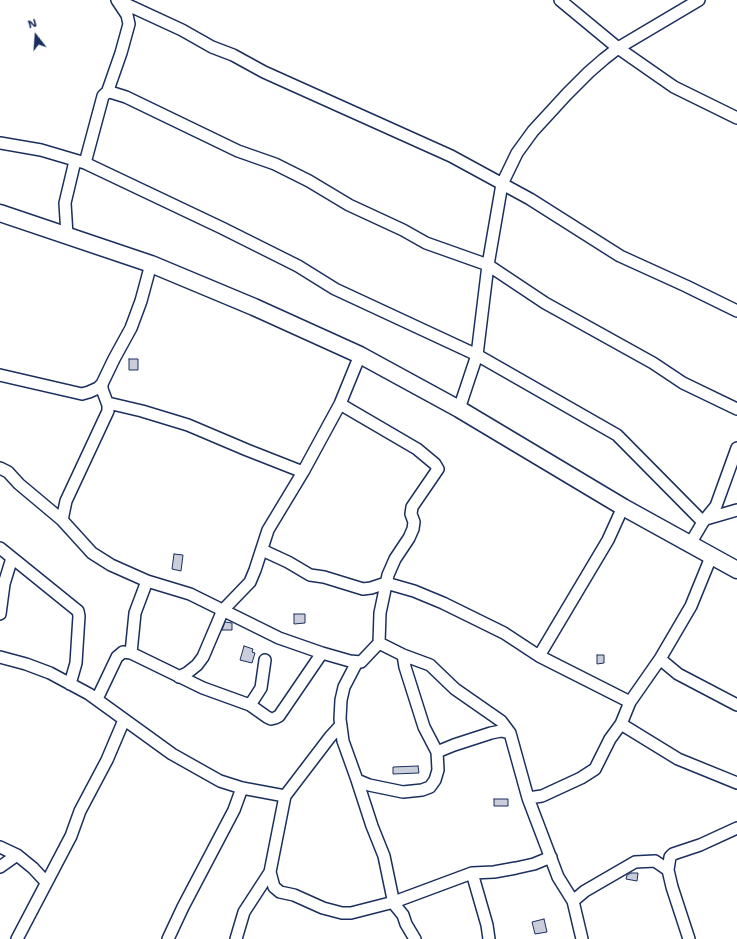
<!DOCTYPE html>
<html>
<head>
<meta charset="utf-8">
<style>
  body { margin:0 }
  #map { position:relative; width:737px; height:939px; overflow:hidden; background:#fff; font-family:"Shantell Sans",sans-serif }
  canvas { display:block }
  .north { position:absolute; left:16px; top:16px; width:40px; height:40px; -webkit-text-stroke:3px #fff; paint-order:stroke; rotate:343deg; font-size:11px; font-weight:700; line-height:16px; text-align:center; color:#1b2f5e }
  .north::after { content:''; display:block; margin:auto; width:14px; height:18px; background:#1b2f5e; clip-path:polygon(50% 0,100% 100%,50% 72%,0 100%) }
</style>
</head>
<body>
<div id="map">
<canvas width="737" height="939"></canvas>
<div class="north">N</div>
</div>
<script>
const c = document.querySelector('canvas').getContext('2d');
c.lineJoin = 'round';
function fillPath(path, color) { c.fillStyle = color; c.fill(path, 'evenodd'); }
const toPath = rows => new Path2D(rows.map(r => 'M' + r).join(''));
function trace(path, color, width, dash) { c.strokeStyle = color; c.lineWidth = width; c.lineCap = dash ? 'butt' : 'round'; c.setLineDash(dash || []); c.stroke(path); }
const building = toPath([
  [129,359,138,359,138,370,129,370,129,359],
  [174,554,183,555,181,571,172,569,174,554],
  [294,614,305,614,305,623,294,624,294,614],
  [225,622,232,623,232,630,222,630,225,622],
  [244,646,253,649,252,652,255,653,252,663,240,660,244,646],
  [597,655,604,655,604,663,597,664,597,655],
  [418,766,419,773,393,774,393,767,418,766],
  [494,799,508,799,508,806,494,806,494,799],
  [631,873,638,873,637,881,626,879,627,875,631,873],
  [544,919,547,932,535,934,532,922,544,919]
]);
const minor = toPath([
  [117,0,182,30,212,47,233,55,264,72,451,156,530,199,620,256,686,286,737,311],
  [560,0,618,48,674,87,737,118],
  [107,93,121,53,129,24,127,15,117,0],
  [0,143,41,150,85,163,222,228,298,266,335,289,477,355,617,435,703,522],
  [85,163,103,96,106,93,110,92,126,97,238,151,275,164,309,181,349,205,403,230,426,243,488,265,545,303,653,363,683,383,737,409],
  [67,235,65,203,75,161],
  [0,375,82,394,89,392,98,388,102,384,114,359,131,328,141,301,151,264],
  [108,403,142,411,188,425,247,450,303,472],
  [340,404,417,449,435,464,438,469,412,507,411,514,414,522,413,529,409,538,395,559,388,575,380,613,379,643],
  [459,409,477,355,488,265,502,184,517,153,533,131,567,94,589,72,604,59,618,48,699,0],
  [0,468,8,472,19,484,62,520,92,553,111,565,147,581,190,594,279,638,322,653,350,661,361,662,379,643,403,655,430,665,455,689,501,721,510,733,528,798,558,877,573,901,582,939],
  [706,519,737,510],
  [62,520,66,501,108,411,108,405,102,389,102,384],
  [690,544,703,522,716,506,737,448],
  [0,548,78,611,79,616,76,663,70,684],
  [262,550,288,562,310,575,324,577,363,589,371,588,386,583,414,591,443,603,504,633,539,656,630,702],
  [0,614,4,584,12,558],
  [131,653,135,613,147,581],
  [403,655,405,667,424,727,437,752],
  [539,656,608,540,623,507],
  [0,657,26,664,50,673,89,694,172,754,220,781,242,788,285,796],
  [660,659,678,674,737,705],
  [357,662,344,687,341,700,340,719,343,741,357,780,369,785,403,792,422,790,430,787,435,780,438,770,437,752,454,745,491,733,501,731,510,733],
  [179,677,187,673,197,665,203,657,223,610,250,582,255,570,268,530,303,472,340,404,360,355],
  [97,699,117,657,123,652,131,653,203,688,250,705,267,717,271,719,275,718,279,716,322,653],
  [250,705,261,688,265,660],
  [621,724,678,759,737,783],
  [357,780,372,826,384,856,394,904,403,915,406,924,415,939],
  [528,798,542,796,581,778,595,769,610,739,621,724,630,702,660,659,691,606,711,557],
  [0,847,17,855,33,868,46,882],
  [0,867,17,855],
  [270,872,274,887,280,892,294,895,323,908,342,913,351,913,394,902,472,873,494,872,516,868,534,864,551,857],
  [472,873,487,925,489,939],
  [573,901,585,891,635,862,655,861,668,870],
  [17,939,71,836,80,811,107,760,124,720],
  [168,939,183,907,234,810,242,788],
  [236,939,244,912,270,872,285,796,330,737,341,725],
  [689,939,672,887,668,870,670,857,673,854,700,845,737,828]
]);
const highway = toPath([
  [0,213,151,264,254,307,360,355,459,409,623,507,737,570]
]);
fillPath(building, '#caceda');
trace(building, '#1b2f5e', 1);
trace(minor, '#1b2f5e', 14);
trace(highway, '#1b2f5e', 19);
trace(minor, '#fff', 11);
trace(highway, '#fff', 16);
</script>
</body>
</html>
